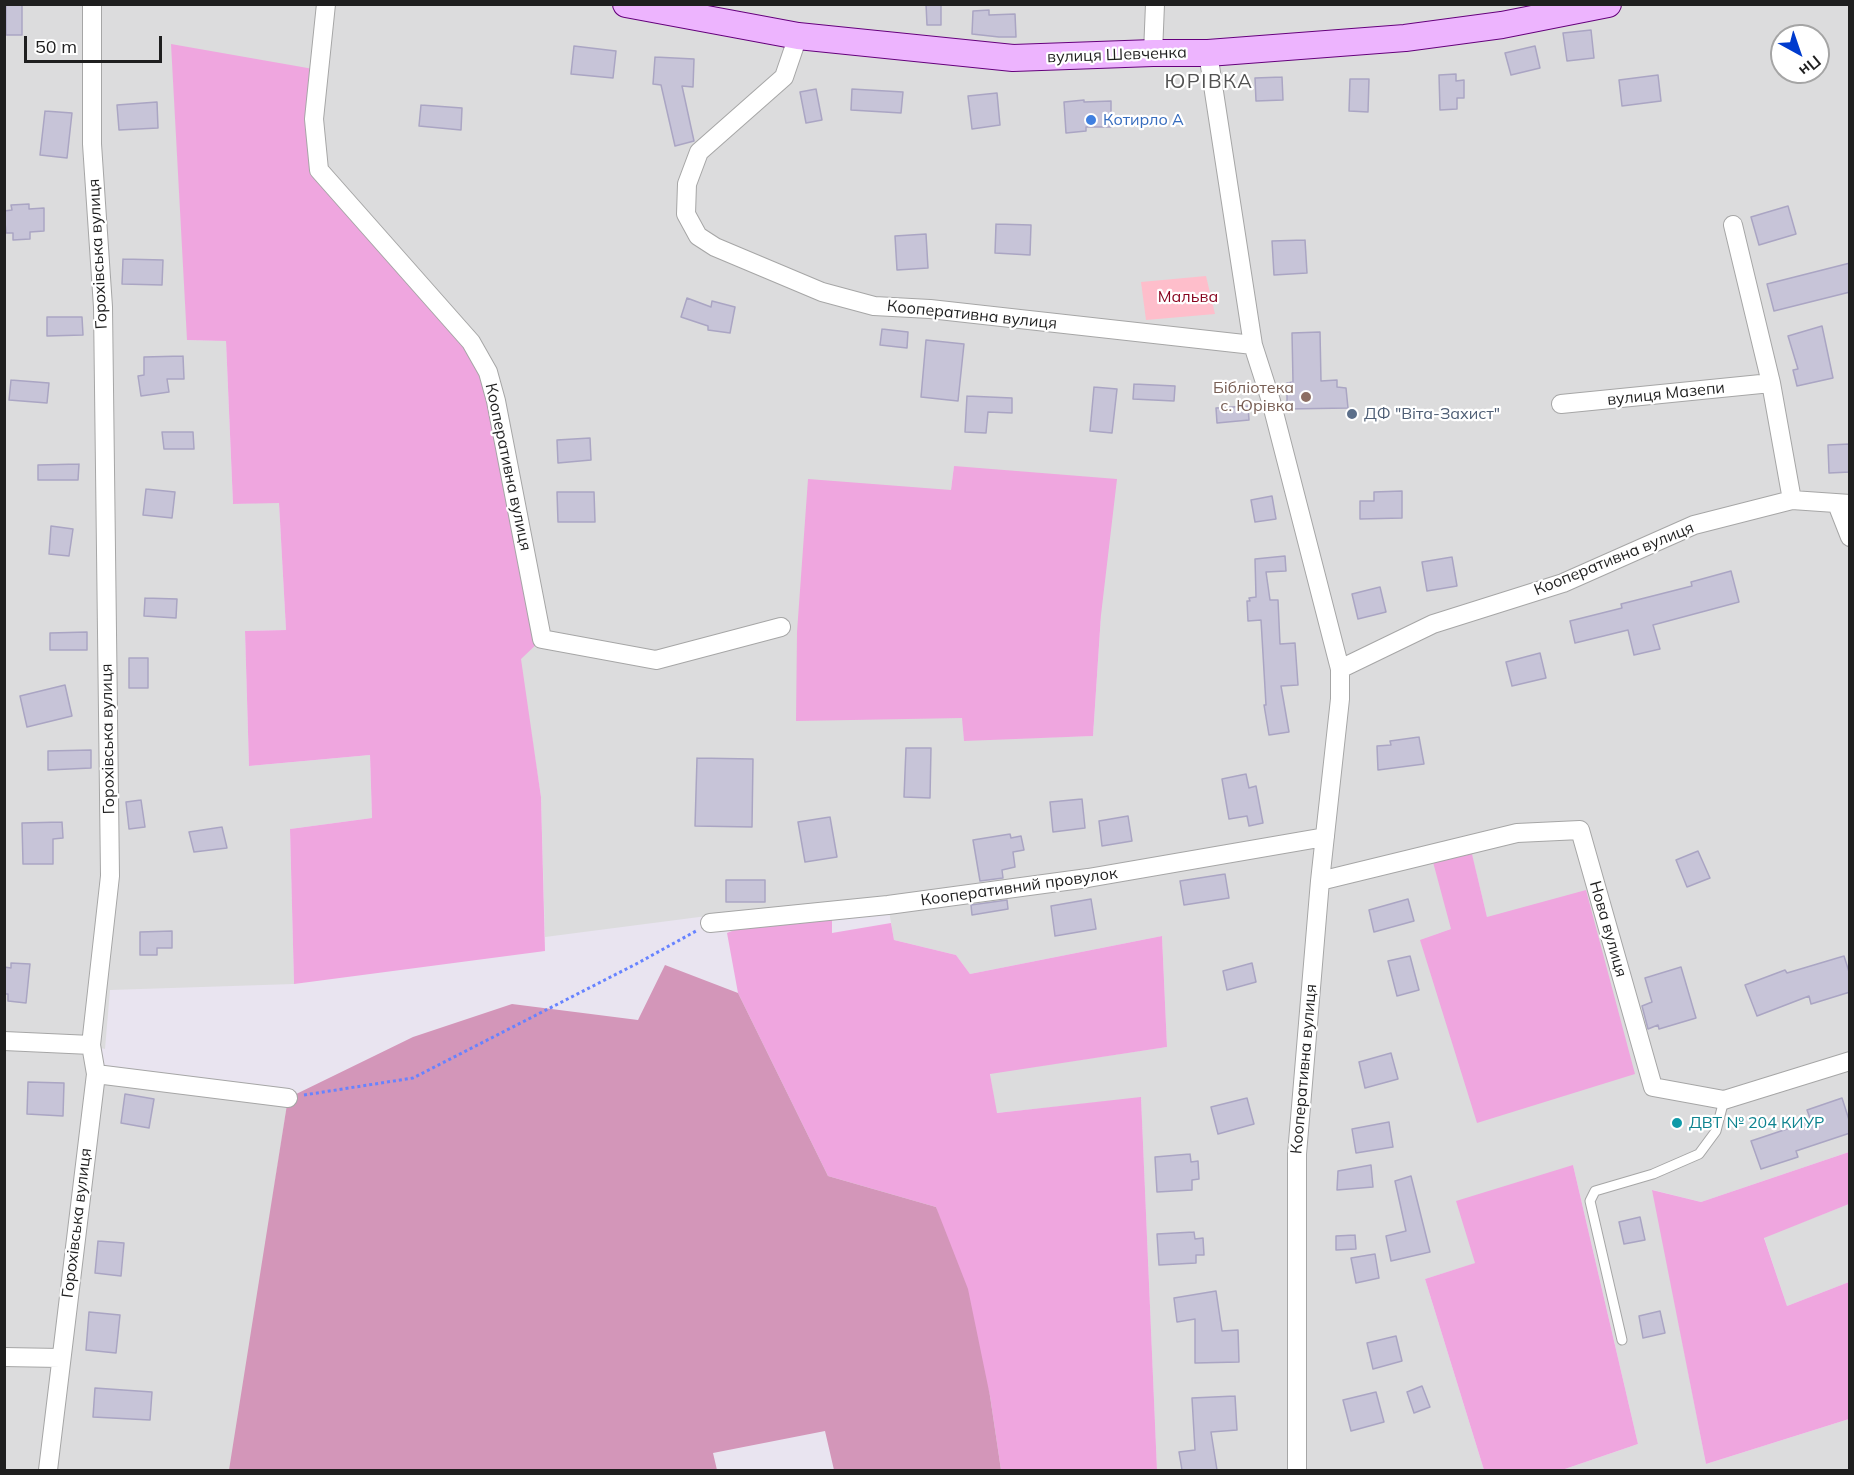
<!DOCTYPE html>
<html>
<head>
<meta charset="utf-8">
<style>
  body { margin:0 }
  #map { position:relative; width:1854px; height:1475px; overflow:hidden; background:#e9e4f0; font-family:Mulish,sans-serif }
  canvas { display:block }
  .frame { position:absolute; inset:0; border:6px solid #1f1f1f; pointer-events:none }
  .north { position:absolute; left:1770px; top:24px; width:60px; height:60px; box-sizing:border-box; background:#fff; border:2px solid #a5a5a5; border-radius:50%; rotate:140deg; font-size:16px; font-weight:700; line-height:24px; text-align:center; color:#1f1f1f }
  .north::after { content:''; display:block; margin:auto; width:21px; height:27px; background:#003bce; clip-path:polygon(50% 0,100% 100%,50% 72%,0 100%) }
  .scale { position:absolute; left:24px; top:36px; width:138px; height:27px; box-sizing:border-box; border:3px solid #1f1f1f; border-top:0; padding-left:8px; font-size:18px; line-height:21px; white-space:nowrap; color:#1f1f1f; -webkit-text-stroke:4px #fff; paint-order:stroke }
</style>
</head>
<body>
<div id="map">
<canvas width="1854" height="1475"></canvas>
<div class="frame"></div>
<div class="north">Пн</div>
<div class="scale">50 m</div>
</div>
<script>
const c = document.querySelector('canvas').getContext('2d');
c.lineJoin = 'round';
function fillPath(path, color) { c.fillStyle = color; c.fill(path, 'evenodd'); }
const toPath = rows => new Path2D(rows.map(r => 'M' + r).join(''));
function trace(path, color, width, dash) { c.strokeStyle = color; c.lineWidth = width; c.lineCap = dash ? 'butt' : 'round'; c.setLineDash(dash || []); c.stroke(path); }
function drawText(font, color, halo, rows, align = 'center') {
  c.font = font + ' Mulish,sans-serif'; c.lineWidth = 4.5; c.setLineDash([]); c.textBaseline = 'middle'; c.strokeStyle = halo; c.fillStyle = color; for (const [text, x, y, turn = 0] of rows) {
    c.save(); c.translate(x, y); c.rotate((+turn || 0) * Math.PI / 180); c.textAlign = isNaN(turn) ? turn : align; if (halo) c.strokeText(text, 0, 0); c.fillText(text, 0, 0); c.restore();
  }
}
const residential = toPath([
  [5,5,1849,5,1849,1152,1701,1202,1653,1190,1706,1464,1849,1419,1849,1470,1562,1470,1638,1444,1573,1165,1476,1263,1425,1279,1484,1470,1157,1470,1141,1098,996,1113,990,1073,1167,1047,1162,936,970,974,956,955,894,940,888,905,707,916,545,937,541,797,471,342,187,340,226,341,233,504,279,502,286,630,245,631,249,766,370,755,372,818,290,829,294,984,110,990,105,1049,92,1046,96,1074,288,1098,231,1470,5,1470],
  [1782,36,1818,36,1818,72,1782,72],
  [954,466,1101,615,1093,736,964,740,951,490],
  [1472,855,1487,917,1420,940,1451,929],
  [1849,1204,1849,1282,1787,1306,1764,1237]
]);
const grass = toPath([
  [171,44,319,70,319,170,488,372,542,639,521,659,541,797,545,951,294,984,290,829,372,818,370,755,249,766,245,631,286,630,279,503,233,504,226,341,187,340],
  [954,466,1117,479,1101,615,1093,736,964,741,962,718,796,721,797,632,808,479,951,490],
  [1472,854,1487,917,1586,890,1635,1074,1477,1123,1420,940,1451,929,1433,862],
  [832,919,832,933,891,923,894,940,956,955,970,974,1162,936,1167,1047,990,1074,997,1113,1141,1097,1157,1470,1001,1470,990,1396,936,1207,828,1176,738,993,727,933,747,925],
  [1849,1152,1849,1204,1764,1238,1787,1306,1849,1282,1849,1419,1706,1464,1652,1190,1701,1202],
  [1573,1165,1638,1444,1562,1470,1484,1470,1425,1279,1475,1263,1456,1201]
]);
const forest = toPath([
  [665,965,738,993,828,1176,936,1207,968,1289,990,1396,1001,1470,834,1470,825,1431,713,1453,717,1470,229,1470,288,1098,413,1037,512,1004,638,1020]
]);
const park = toPath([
  [1206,276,1215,314,1146,320,1141,282]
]);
const building = toPath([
  [6,4,22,4,22,35,6,35,6,4],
  [926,4,941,4,941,25,927,25,926,4],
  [989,10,989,15,1015,14,1016,37,999,37,972,34,973,11,989,10],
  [1591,30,1594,58,1567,61,1563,33,1591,30],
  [574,46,616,51,613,78,571,74,574,46],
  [1535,46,1540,68,1511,75,1505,53,1535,46],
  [655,57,694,59,693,87,682,86,694,141,675,146,661,85,653,84,655,57],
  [1456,74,1456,81,1464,80,1464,98,1457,98,1457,109,1440,110,1439,75,1456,74],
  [1658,75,1661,101,1622,106,1619,80,1658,75],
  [1282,77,1283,100,1256,101,1255,78,1282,77],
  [1350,79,1369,79,1368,112,1349,111,1350,79],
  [816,89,822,120,806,123,800,92,816,89],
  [852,89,903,92,901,113,851,110,852,89],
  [997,93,1000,125,972,129,968,96,997,93],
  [1084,100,1084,102,1111,101,1111,127,1086,127,1086,131,1066,133,1064,102,1084,100],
  [157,102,158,128,119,130,117,105,157,102],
  [421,105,462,108,461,130,419,126,421,105],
  [45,111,72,113,67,158,40,155,45,111],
  [29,204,29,209,44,208,44,231,30,232,30,239,13,240,13,233,6,233,4,211,12,210,11,205,29,204],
  [1788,206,1796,234,1759,245,1751,217,1788,206],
  [996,224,1031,225,1030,255,995,253,996,224],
  [926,234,928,268,897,270,895,236,926,234],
  [1305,240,1307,273,1274,275,1272,241,1305,240],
  [123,259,163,260,162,285,122,284,123,259],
  [1850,263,1850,292,1774,311,1767,284,1850,263],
  [687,298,711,307,712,301,735,307,730,333,708,330,708,326,681,317,687,298],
  [47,317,82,317,83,335,47,336,47,317],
  [1822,326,1833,378,1797,386,1793,370,1798,369,1788,336,1822,326],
  [882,329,908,332,907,348,880,345,882,329],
  [1320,332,1321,381,1337,380,1337,387,1346,388,1348,408,1287,409,1287,383,1293,382,1292,333,1320,332],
  [926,340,964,344,958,401,921,397,926,340],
  [183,356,184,379,167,379,169,392,141,396,138,376,144,375,144,357,183,356],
  [11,380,49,383,47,403,9,400,11,380],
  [1134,384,1175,386,1174,401,1133,399,1134,384],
  [1094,387,1117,389,1112,433,1090,431,1094,387],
  [967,396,1012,398,1012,413,988,412,986,433,965,432,967,396],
  [1248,406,1249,420,1217,423,1216,408,1248,406],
  [162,432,193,432,194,449,164,449,162,432],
  [590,438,591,460,558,463,557,440,590,438],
  [1850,444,1850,472,1829,473,1828,445,1850,444],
  [79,464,78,480,38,480,38,465,79,464],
  [146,489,175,492,172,518,143,515,146,489],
  [1402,491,1402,518,1360,519,1360,501,1374,501,1374,492,1402,491],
  [557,492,594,492,595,522,558,522,557,492],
  [1272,496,1276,519,1255,522,1251,500,1272,496],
  [51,526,73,529,69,556,49,554,51,526],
  [1285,556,1286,571,1266,572,1270,600,1278,600,1280,644,1295,643,1298,685,1281,686,1289,732,1269,735,1264,705,1266,705,1261,620,1248,621,1247,601,1250,601,1249,598,1256,597,1255,559,1285,556],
  [1452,557,1457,586,1427,591,1422,562,1452,557],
  [1731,571,1739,602,1653,625,1660,649,1634,655,1628,630,1575,643,1570,621,1622,608,1621,604,1692,586,1691,582,1731,571],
  [1380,587,1386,612,1358,619,1352,594,1380,587],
  [145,598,177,599,176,618,144,616,145,598],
  [87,632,87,650,50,650,50,633,87,632],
  [1540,653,1546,678,1512,686,1506,662,1540,653],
  [129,658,148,658,148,688,129,688,129,658],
  [65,685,72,716,27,727,20,696,65,685],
  [1419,737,1424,764,1378,770,1377,746,1391,745,1390,741,1419,737],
  [906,748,931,748,930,798,904,797,906,748],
  [91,750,91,768,48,770,48,751,91,750],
  [697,758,753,759,752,827,695,826,697,758],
  [1246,774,1249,788,1256,786,1263,823,1249,826,1247,816,1229,819,1222,779,1246,774],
  [1082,799,1085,828,1053,832,1050,802,1082,799],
  [141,800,145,827,129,829,126,802,141,800],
  [1128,816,1132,841,1102,846,1099,821,1128,816],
  [830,817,837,857,805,862,798,822,830,817],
  [62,822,63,838,53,839,53,864,23,864,22,823,62,822],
  [222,827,227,848,194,852,189,832,222,827],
  [1010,834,1011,838,1021,836,1024,850,1013,852,1015,867,1002,870,1003,878,980,881,973,840,1010,834],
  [1698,851,1710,878,1687,887,1676,860,1698,851],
  [1225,874,1229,898,1184,905,1180,881,1225,874],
  [726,880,765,880,765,902,726,902,726,880],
  [1091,899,1096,929,1055,936,1051,906,1091,899],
  [1408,899,1414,921,1374,932,1369,910,1408,899],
  [1007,900,1008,909,972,915,971,905,1007,900],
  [172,931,172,948,157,948,157,955,140,955,140,932,172,931],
  [1410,956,1419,990,1397,996,1388,961,1410,956],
  [1844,956,1850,975,1850,992,1811,1004,1809,996,1757,1016,1745,985,1785,970,1787,973,1844,956],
  [11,963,30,964,26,1003,8,1001,8,994,4,994,4,967,11,968,11,963],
  [1252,963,1256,982,1227,990,1223,971,1252,963],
  [1681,967,1696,1018,1659,1029,1658,1025,1648,1029,1642,1006,1652,1002,1645,978,1681,967],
  [1391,1053,1398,1079,1365,1088,1359,1062,1391,1053],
  [28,1082,64,1083,63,1116,27,1114,28,1082],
  [125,1094,154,1099,149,1128,121,1123,125,1094],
  [1247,1098,1254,1124,1218,1134,1211,1107,1247,1098],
  [1842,1098,1850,1123,1850,1133,1796,1151,1798,1157,1761,1169,1751,1141,1811,1121,1807,1110,1842,1098],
  [1389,1122,1393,1147,1356,1153,1352,1129,1389,1122],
  [1190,1154,1191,1162,1198,1161,1199,1179,1192,1180,1192,1190,1157,1192,1155,1157,1190,1154],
  [1371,1165,1373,1187,1337,1190,1338,1171,1371,1165],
  [1411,1176,1430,1252,1391,1261,1386,1236,1406,1231,1395,1181,1411,1176],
  [1640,1217,1645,1240,1624,1244,1619,1222,1640,1217],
  [1194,1232,1195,1239,1203,1238,1204,1255,1196,1255,1196,1263,1159,1265,1157,1234,1194,1232],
  [1355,1235,1356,1249,1336,1250,1336,1236,1355,1235],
  [98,1241,124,1243,121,1276,95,1273,98,1241],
  [1375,1254,1379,1278,1356,1283,1351,1258,1375,1254],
  [1216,1291,1222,1331,1238,1330,1239,1362,1195,1363,1195,1319,1177,1322,1174,1298,1216,1291],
  [1660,1311,1665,1333,1643,1338,1639,1316,1660,1311],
  [89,1312,120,1315,116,1353,86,1350,89,1312],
  [1396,1336,1402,1361,1373,1369,1367,1343,1396,1336],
  [1422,1386,1430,1407,1414,1413,1407,1392,1422,1386],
  [95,1388,152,1392,150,1420,93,1417,95,1388],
  [1376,1392,1384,1422,1351,1431,1343,1400,1376,1392],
  [1235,1396,1237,1430,1211,1432,1217,1470,1182,1470,1179,1452,1195,1450,1192,1398,1235,1396]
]);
const path = toPath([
  [304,1095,413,1078,638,963,696,931]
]);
const lane = toPath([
  [1622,1340,1590,1201,1595,1191,1653,1174,1699,1154,1716,1131,1724,1100]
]);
const street = toPath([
  [326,4,314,119,319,170,471,342,488,372,496,401,542,639,656,660,781,627],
  [798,36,784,77,699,152,687,184,686,214,698,236,715,247,822,292,874,306,930,309,1253,345],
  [1153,53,1155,4],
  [1208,53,1253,345,1271,401,1340,669,1340,699,1320,881,1297,1154,1297,1470],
  [1733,225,1771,383,1792,500,1850,504],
  [1561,404,1771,383],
  [1837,504,1850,537],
  [1340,669,1433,624,1563,583,1694,525,1792,500],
  [1320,881,1517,833,1580,830,1653,1087,1724,1100,1850,1061],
  [710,923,888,905,1088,878,1325,837],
  [4,1041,91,1045],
  [96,1074,288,1098],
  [4,1357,60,1358],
  [48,1470,96,1074,91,1045,110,876,103,307,92,144,92,4]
]);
const secondary = toPath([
  [626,4,798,36,1013,58,1153,53,1208,53,1405,38,1502,25,1608,4]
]);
const markers = [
  [1091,120,6,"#3f7fe0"],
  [1306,397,6,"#8d6e63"],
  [1352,414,6,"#5c6f8a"],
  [1677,1123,6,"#0f9aa8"]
];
const streetNames = [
  ["вулиця Шевченка",1117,55,-2],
  ["Горохівська вулиця",98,254,-93],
  ["Кооперативна вулиця",972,315,6],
  ["вулиця Мазепи",1666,394,-6],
  ["Кооперативна вулиця",508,467,78],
  ["Кооперативна вулиця",1614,559,-22],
  ["Горохівська вулиця",108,739,-91],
  ["Кооперативний провулок",1019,887,-8],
  ["Нова вулиця",1608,929,74],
  ["Кооперативна вулиця",1304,1069,-85],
  ["Горохівська вулиця",77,1223,-83]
];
const shopNames = [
  ["Котирло А",1103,120]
];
const parkNames = [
  ["Мальва",1188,297]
];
const educationNames = [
  ["Бібліотека",1294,388],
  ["с. Юрівка",1294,406]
];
const serviceNames = [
  ["ДФ \"Віта-Захист\"",1364,414]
];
const cultureNames = [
  ["ДВТ № 204 КИУР",1689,1123]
];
const quarterNames = [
  ["ЮРІВКА",1209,82]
];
fillPath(residential, '#dcdcdd');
fillPath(grass, '#efa6df');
fillPath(forest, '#d396b9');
fillPath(park, '#febecb');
fillPath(building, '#c7c4d8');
trace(building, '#aaa5c3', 1.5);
trace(lane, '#a6a6a6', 11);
trace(street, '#a6a6a6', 20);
trace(secondary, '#65007c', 28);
trace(path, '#6783ff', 3, [3, 3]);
trace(lane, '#fff', 9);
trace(street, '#fff', 18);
trace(secondary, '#edb4fe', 26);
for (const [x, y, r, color] of markers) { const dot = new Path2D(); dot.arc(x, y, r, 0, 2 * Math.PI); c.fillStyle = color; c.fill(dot); trace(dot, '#fff', 2); }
drawText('16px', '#1f1f1f', '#fff', streetNames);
drawText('16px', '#366cbe', '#fff', shopNames, 'left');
drawText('16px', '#87031e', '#fff', parkNames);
drawText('16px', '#785e54', '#fff', educationNames, 'right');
drawText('16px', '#4e5e75', '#fff', serviceNames, 'left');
drawText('16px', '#0d838f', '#fff', cultureNames, 'left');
c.letterSpacing = '1.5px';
drawText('20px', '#525252', '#fff', quarterNames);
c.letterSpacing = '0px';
</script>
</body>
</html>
